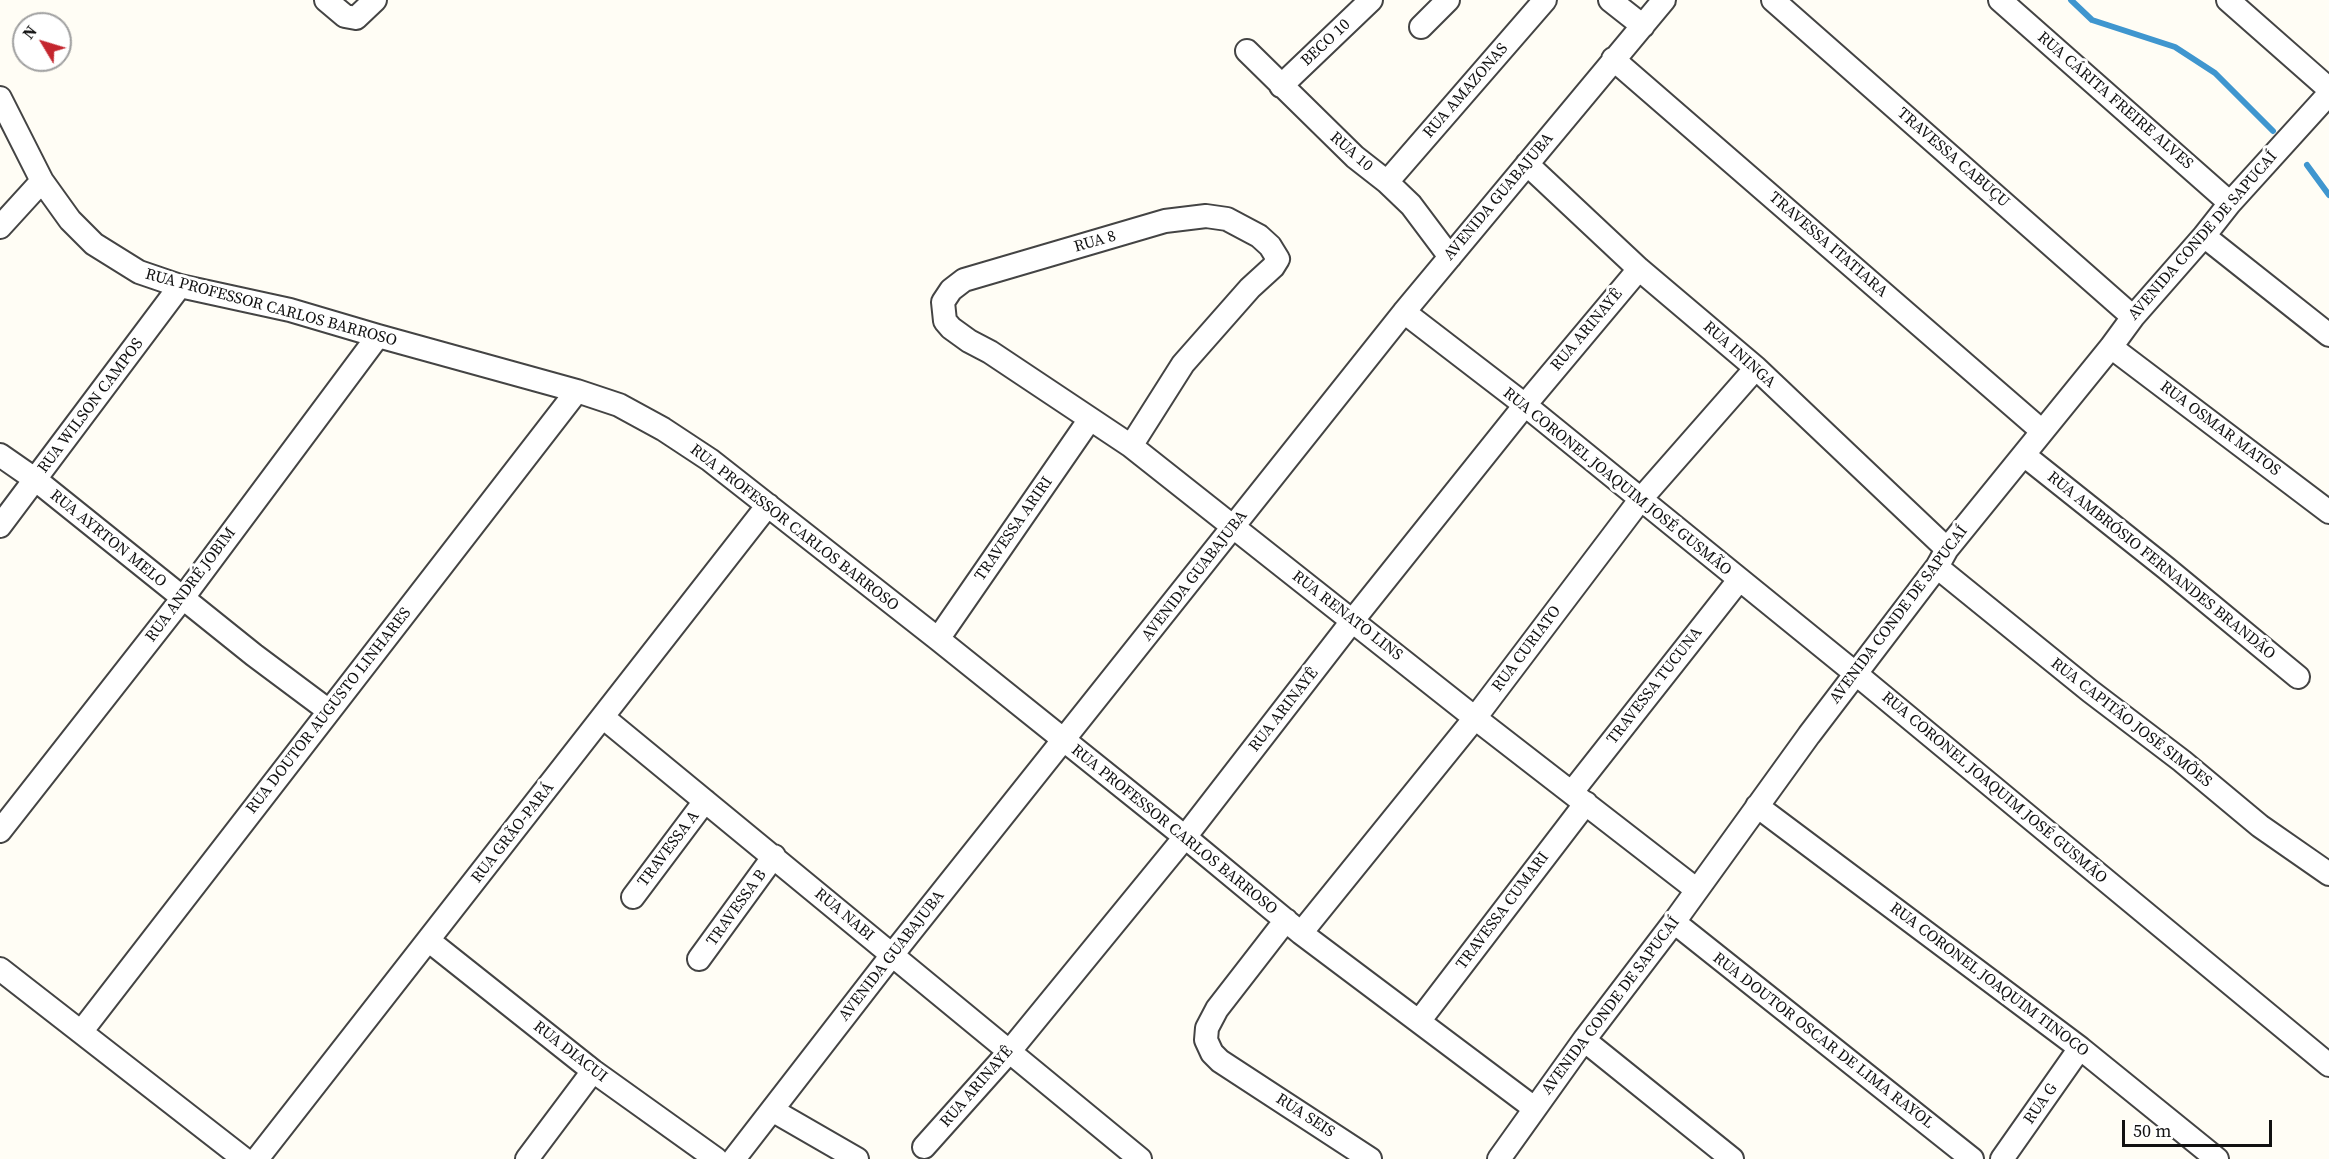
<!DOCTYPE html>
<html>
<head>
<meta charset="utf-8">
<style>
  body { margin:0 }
  #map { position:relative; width:2329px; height:1159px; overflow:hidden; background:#fffdf5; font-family:"Source Serif 4",serif }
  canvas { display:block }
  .north { position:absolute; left:12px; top:12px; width:60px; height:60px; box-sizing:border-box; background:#fff; border:2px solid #a0a0a0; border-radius:50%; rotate:308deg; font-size:16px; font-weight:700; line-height:24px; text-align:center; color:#111 }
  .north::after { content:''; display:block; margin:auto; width:21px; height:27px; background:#c4262e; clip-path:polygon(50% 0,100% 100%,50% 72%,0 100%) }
  .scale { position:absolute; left:2122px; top:1120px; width:150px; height:27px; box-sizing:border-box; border:3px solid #111; border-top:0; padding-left:8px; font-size:18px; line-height:21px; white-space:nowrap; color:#111; -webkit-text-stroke:4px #fff; paint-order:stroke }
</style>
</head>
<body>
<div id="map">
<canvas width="2329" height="1159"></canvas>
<div class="north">N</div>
<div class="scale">50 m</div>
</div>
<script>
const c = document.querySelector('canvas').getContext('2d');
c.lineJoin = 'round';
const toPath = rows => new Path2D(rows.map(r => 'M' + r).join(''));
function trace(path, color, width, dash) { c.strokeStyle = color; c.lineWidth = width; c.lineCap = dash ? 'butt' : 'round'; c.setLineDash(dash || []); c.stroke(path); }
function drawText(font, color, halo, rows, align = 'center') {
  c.font = font + ' "Source Serif 4",serif'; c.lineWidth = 6; c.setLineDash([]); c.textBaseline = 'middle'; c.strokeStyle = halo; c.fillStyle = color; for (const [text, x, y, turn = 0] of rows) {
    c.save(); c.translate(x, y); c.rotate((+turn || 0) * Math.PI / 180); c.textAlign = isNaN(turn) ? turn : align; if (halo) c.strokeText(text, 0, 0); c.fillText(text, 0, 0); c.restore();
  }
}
const stream = toPath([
  [2071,0,2092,20,2175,47,2215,73,2273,131],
  [2307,165,2329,195]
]);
const minor = toPath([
  [326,0,345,16,356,18,375,0],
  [1610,0,1643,26],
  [1773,0,2133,317],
  [2000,0,2230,203],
  [2228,0,2329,89],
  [1421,27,1448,0],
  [1247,51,1355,157,1387,182,1411,205,1450,257],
  [1613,59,2042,431],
  [1281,86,1371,0],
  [0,98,42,181,70,220,94,244,139,272,180,286,290,310,378,336,577,391,619,405,663,429,710,460,938,639,1185,837,1301,933,1534,1108],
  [1527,164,1639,269,1756,368,1947,549],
  [1387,182,1545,0],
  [0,227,42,181],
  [2204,236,2329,335],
  [1404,312,1525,405,1855,673,2329,1065],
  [2111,347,2329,512],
  [1131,446,1183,364,1250,288,1273,267,1278,259,1270,246,1259,236,1227,219,1206,216,1165,221,964,280,951,290,943,302,945,321,951,328,969,341,990,352,1131,446,1475,718,1697,890],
  [0,455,36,480,254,655,329,711],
  [2024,455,2166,568,2298,677],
  [0,526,180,286],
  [1937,567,2090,691,2182,761,2260,826,2329,874],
  [938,639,1090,419],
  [604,718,1140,1159],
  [1572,792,1739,580],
  [1757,806,2080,1048,2217,1159],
  [0,831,182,599,378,336],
  [633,897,705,801],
  [1286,920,1217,1009,1207,1028,1206,1040,1212,1053,1220,1061,1370,1159],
  [1674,922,1972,1159],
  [1301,933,1475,718,1640,500,1756,368],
  [428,940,593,1071,716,1159],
  [699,959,774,856],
  [0,969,244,1159],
  [1420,1020,1586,803],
  [81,1032,577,391],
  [1584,1040,1732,1159],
  [772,1110,857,1159],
  [924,1147,1009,1052,1185,837,1353,620,1525,405,1639,269],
  [257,1159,768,505],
  [527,1159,593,1071],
  [734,1159,892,955,1404,312,1664,0],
  [1499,1159,1584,1040,1674,922,1809,735,1937,567,1947,549,2111,347,2133,317,2204,236,2230,203,2329,94],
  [2002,1159,2080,1048]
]);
const streetNames = [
  ["BECO 10",1326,43,-43],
  ["RUA AMAZONAS",1466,91,-49],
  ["RUA CÁRITA FREIRE ALVES",2115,101,41],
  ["RUA 10",1351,152,41],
  ["TRAVESSA CABUÇU",1953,158,41],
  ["AVENIDA GUABAJUBA",1499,197,-50],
  ["AVENIDA CONDE DE SAPUCAÍ",2203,236,-49],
  ["RUA 8",1095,242,-16],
  ["TRAVESSA ITATIARA",1828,245,41],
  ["RUA PROFESSOR CARLOS BARROSO",271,308,15],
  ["RUA ARINAYÊ",1587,330,-50],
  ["RUA ININGA",1739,355,42],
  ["RUA WILSON CAMPOS",91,406,-53],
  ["RUA OSMAR MATOS",2220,429,37],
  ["RUA CORONEL JOAQUIM JOSÉ GUSMÃO",1617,482,39],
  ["RUA PROFESSOR CARLOS BARROSO",794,528,38],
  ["TRAVESSA ARIRI",1014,529,-55],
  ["RUA AYRTON MELO",108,539,39],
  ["RUA AMBRÓSIO FERNANDES BRANDÃO",2161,566,39],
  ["AVENIDA GUABAJUBA",1195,576,-52],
  ["RUA ANDRÉ JOBIM",191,585,-53],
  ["AVENIDA CONDE DE SAPUCAÍ",1899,615,-53],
  ["RUA RENATO LINS",1347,616,38],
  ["RUA CURIATO",1527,649,-53],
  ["TRAVESSA TUCUNA",1655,686,-52],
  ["RUA ARINAYÊ",1284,710,-52],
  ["RUA DOUTOR AUGUSTO LINHARES",329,711,-52],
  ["RUA CAPITÃO JOSÉ SIMÕES",2131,723,38],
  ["RUA CORONEL JOAQUIM JOSÉ GUSMÃO",1994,788,40],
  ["RUA PROFESSOR CARLOS BARROSO",1174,830,39],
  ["RUA GRÃO-PARÁ",513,833,-52],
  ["TRAVESSA A",669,849,-53],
  ["TRAVESSA B",737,908,-54],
  ["TRAVESSA CUMARI",1503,911,-53],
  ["RUA NABI",844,915,40],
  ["AVENIDA GUABAJUBA",892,956,-52],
  ["RUA CORONEL JOAQUIM TINOCO",1989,980,37],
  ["AVENIDA CONDE DE SAPUCAÍ",1611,1006,-53],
  ["RUA DOUTOR OSCAR DE LIMA RAYOL",1823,1041,38],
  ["RUA DIACUI",570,1052,38],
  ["RUA ARINAYÊ",977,1087,-49],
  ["RUA G",2041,1104,-55],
  ["RUA SEIS",1305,1116,33]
];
trace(stream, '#3f96cf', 6);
trace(minor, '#444', 26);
trace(minor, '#fff', 22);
drawText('16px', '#111', '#fff', streetNames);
</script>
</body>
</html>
